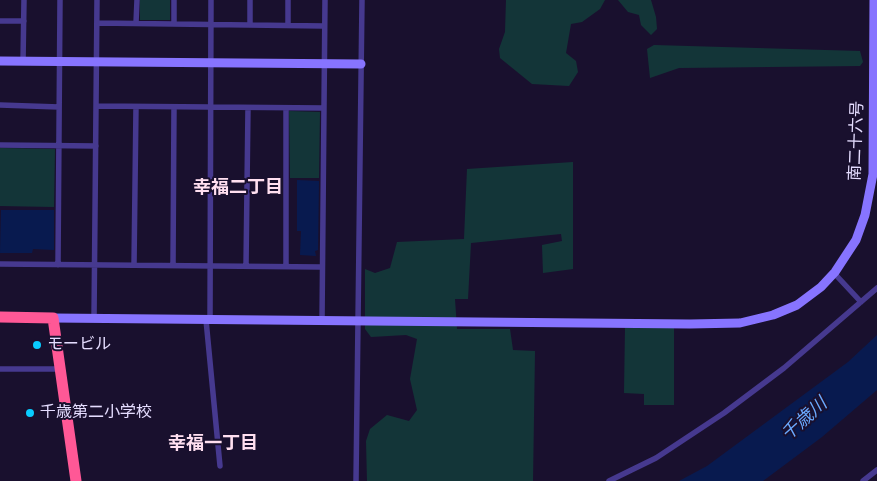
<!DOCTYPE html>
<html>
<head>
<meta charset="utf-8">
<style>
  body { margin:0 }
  canvas { display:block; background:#19102e }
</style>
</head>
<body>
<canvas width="877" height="481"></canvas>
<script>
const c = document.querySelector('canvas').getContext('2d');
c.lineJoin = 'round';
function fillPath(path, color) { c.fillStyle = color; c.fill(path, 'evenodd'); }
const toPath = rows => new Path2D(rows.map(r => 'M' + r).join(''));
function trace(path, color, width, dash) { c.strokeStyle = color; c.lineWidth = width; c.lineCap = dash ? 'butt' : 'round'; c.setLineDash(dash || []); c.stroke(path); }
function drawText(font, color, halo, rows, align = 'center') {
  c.font = font + ' "Nunito Sans","Noto Sans JP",sans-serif'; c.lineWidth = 4; c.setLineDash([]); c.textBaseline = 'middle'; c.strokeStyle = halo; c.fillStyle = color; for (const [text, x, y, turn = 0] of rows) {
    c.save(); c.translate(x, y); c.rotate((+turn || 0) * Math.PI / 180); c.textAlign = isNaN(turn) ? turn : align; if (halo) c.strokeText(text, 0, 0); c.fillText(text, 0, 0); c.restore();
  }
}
const green = toPath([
  [140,0,170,0,170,20,140,20],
  [506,0,605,0,600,9,582,22,571,24,566,53,576,61,578,72,569,86,532,84,500,58,499,49,505,32],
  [618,0,651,0,656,17,657,29,651,35,641,25,639,15,628,12],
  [654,45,860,51,863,62,860,66,679,68,650,78,647,49],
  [289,111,320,112,319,178,290,178],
  [0,148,55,149,54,207,0,206],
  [573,162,573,269,543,273,542,245,562,241,561,234,471,243,468,299,455,299,457,329,510,329,513,350,535,351,533,481,367,481,366,441,370,429,387,415,409,421,417,410,410,379,417,339,406,335,371,337,365,329,365,269,375,273,390,268,397,242,464,239,467,169],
  [674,327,674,405,644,405,644,394,624,393,625,328]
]);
const water = toPath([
  [297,180,319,181,318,250,315,251,316,256,300,255,301,231,297,231],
  [1,210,54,210,54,250,33,249,32,253,0,253],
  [877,335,877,390,822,437,763,481,679,481,707,466,848,362]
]);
const street = toPath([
  [288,0,288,25],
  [0,21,24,21],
  [97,23,324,26],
  [136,23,137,0],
  [174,24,174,0],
  [250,25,250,0],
  [23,62,24,0],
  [0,105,59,107],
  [96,106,324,108],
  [286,108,286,266],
  [0,145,96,146],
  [0,264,321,267],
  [58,265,60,0],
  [134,265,136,107],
  [173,265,174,107],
  [246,266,248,108],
  [834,273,861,302],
  [94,319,97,0],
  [206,320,220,466],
  [210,320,211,0],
  [322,321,325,0],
  [0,369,60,369],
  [356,481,362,0],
  [609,481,656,458,724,413,784,368,877,288],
  [863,481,877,470]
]);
const secondary = toPath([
  [0,61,361,64],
  [53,318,690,324,740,323,773,315,797,305,821,287,835,272,856,240,865,215,873,174,874,0]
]);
const highway = toPath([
  [0,317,53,318,76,481]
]);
const markers = [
  [37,345,5,"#09ccff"],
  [30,413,5,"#09ccff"]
];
const streetNames = [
  ["南二十六号",857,141,-88]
];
const poiNames = [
  ["モービル",47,345],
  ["千歳第二小学校",40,413]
];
const neighbourhoodNames = [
  ["幸福二丁目",238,189],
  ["幸福一丁目",213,445]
];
const waterNames = [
  ["千歳川",805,420,-42]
];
fillPath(green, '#133538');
fillPath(water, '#081a4f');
trace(street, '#46398f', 5.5);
trace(secondary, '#8774ff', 9);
trace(highway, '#ff5896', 11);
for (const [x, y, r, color] of markers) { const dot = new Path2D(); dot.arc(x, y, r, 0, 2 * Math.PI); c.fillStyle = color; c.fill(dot); trace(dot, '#19102e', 2); }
drawText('16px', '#e5ddff', '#19102e', streetNames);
drawText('16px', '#e5ddff', '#19102e', poiNames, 'left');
drawText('bold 18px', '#ffdff0', '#19102e', neighbourhoodNames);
drawText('italic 18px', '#6baaff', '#19102e', waterNames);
</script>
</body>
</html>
